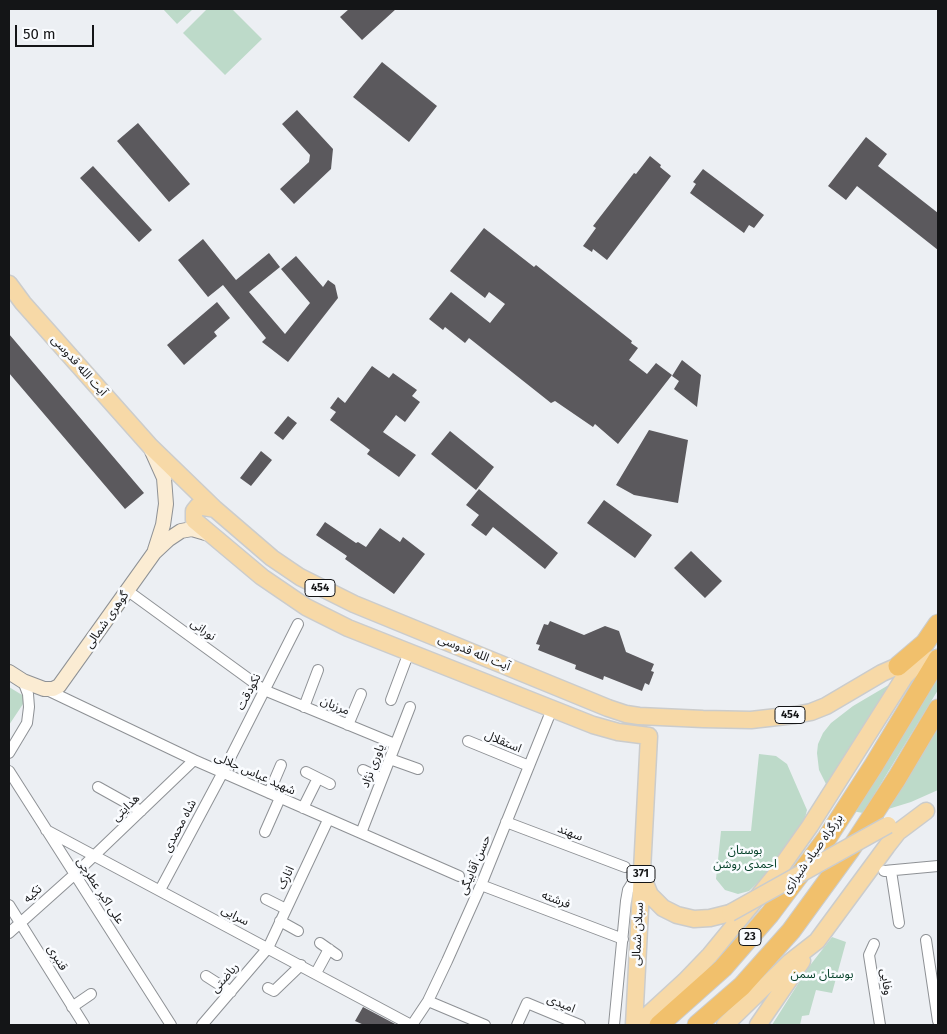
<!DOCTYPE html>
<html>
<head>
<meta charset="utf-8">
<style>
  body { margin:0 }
  #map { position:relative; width:947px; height:1034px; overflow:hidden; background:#eceff3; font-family:"Fira Sans",sans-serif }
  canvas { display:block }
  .frame { position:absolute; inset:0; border:10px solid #141517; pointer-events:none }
  .scale { position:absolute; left:15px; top:25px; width:79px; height:22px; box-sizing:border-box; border:2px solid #141517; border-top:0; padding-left:6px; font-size:15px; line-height:18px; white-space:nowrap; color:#141517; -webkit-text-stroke:4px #fafcff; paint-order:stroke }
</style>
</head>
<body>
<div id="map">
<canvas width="947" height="1034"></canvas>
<div class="frame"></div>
<div class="scale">50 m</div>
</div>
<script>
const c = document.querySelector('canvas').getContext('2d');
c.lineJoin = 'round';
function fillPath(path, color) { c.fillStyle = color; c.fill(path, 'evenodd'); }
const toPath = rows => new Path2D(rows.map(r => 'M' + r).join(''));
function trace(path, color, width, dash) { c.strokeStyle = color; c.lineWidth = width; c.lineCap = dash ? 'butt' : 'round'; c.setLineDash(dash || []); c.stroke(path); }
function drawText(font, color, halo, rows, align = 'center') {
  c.font = font + ' "Fira Sans","Noto Sans Arabic",sans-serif'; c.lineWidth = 5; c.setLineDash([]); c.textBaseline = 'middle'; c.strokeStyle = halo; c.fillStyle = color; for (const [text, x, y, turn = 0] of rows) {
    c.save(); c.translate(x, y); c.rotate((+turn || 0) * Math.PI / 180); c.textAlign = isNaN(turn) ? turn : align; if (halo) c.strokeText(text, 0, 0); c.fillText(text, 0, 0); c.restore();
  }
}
const green = toPath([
  [163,9,193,9,177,24],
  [207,9,232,9,262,39,225,75,183,33],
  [938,675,938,690,863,813,852,811],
  [892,683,827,786,819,770,817,753,818,744,823,733,831,723,853,706],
  [9,687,27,698,9,725],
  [938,723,938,790,911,802,885,810],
  [759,754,776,756,787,764,807,810,804,822,782,855,765,876,749,891,738,894,725,890,716,879,721,831,751,831],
  [832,937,846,942,832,993,816,990,809,1015,802,1016,800,1025,772,1025,808,968]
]);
const building = toPath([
  [349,9,396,9,362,40,340,17],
  [382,62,437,106,409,142,353,97],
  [297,110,333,149,331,169,294,204,280,189,309,162,310,155,282,124],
  [138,123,190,184,169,202,117,141],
  [866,137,887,154,878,166,938,213,938,250,857,186,846,200,828,186],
  [650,156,661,165,660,167,671,176,607,260,593,249,592,252,583,246,596,228,593,226,634,173,636,174],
  [93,166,152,230,139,242,80,178],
  [703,169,764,215,754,228,749,225,744,233,690,193,696,184,693,182],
  [484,228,534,267,536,265,632,341,631,343,638,348,629,360,647,374,656,363,672,375,618,444,595,424,593,427,555,401,551,403,469,338,465,343,445,327,443,330,429,319,451,292,490,323,505,304,489,292,485,298,450,271],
  [203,239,236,280,269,253,280,267,249,292,285,334,310,303,281,269,296,256,323,287,328,280,335,285,338,298,288,362,262,342,266,338,223,285,208,297,178,260],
  [217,302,230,318,214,332,217,336,184,365,167,345],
  [9,334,144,493,125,509,9,373],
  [682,360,701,375,697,407,674,389,679,381,672,376],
  [372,366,389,378,393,373,417,390,412,396,420,402,405,422,396,415,383,432,416,455,399,477,367,454,370,450,330,420,336,412,330,408,338,397,345,403],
  [288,416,297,423,283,440,274,433],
  [649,430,688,440,678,503,634,495,616,485],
  [450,431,494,467,476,490,431,454],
  [261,451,272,460,251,486,240,478],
  [479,489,558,553,545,569,493,527,486,536,471,525,479,515,466,505],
  [604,500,652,535,635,558,587,523],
  [325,522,356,543,358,542,366,547,380,528,400,542,403,537,425,554,394,594,345,559,347,556,316,535],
  [691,551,722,581,705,598,674,568],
  [550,621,584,635,605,626,619,631,626,652,654,664,651,671,654,672,649,685,645,683,642,691,604,676,603,680,575,669,576,665,538,650,540,645,536,644,544,624,548,625],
  [363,1007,397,1025,364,1025,355,1021]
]);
const street = toPath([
  [128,591,264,690,395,744],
  [45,689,194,760,459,876],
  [391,700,409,652],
  [304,707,318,670],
  [348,725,361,694],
  [468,741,529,766],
  [9,753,27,723,29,707,28,694,23,681],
  [390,759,418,769],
  [363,770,382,779],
  [9,771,171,1025],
  [306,772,330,784],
  [98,787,141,811],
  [269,793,281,765],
  [303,808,318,778],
  [506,822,625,867],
  [46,830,411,1025],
  [265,832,280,798],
  [361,833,410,707],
  [884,871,938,866],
  [891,871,899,923],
  [481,885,623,939],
  [160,890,223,772,298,624],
  [266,899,286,909],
  [9,905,84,1025],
  [280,921,298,931],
  [9,933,75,874,194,760],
  [926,940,938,1021],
  [320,943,337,955],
  [874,944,869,955,880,1025],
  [316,973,329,949],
  [206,976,231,992],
  [268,988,274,991,301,965],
  [428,1001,485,1025],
  [72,1007,91,994],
  [202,1025,268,948,328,820],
  [412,1025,428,1001,447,961,481,885,552,709],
  [517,1025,527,1003,580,1025],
  [614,1025,626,901,628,890,633,882,641,873]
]);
const secondary = toPath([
  [151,449,164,478,166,504,163,525,155,550],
  [9,672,23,681,44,689,53,689,59,686,154,553,169,539,181,531,192,529,209,534]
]);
const primary = toPath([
  [9,284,23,303,150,446,215,509,272,558,300,577,354,604,608,708,626,714,639,716,703,719,751,720,795,715,811,712,826,706,882,673,898,666,938,658],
  [215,509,198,506,194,511,194,520,262,577,306,607,348,628,593,725,618,732,649,736,634,1025],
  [643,878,650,895,663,908,677,915,694,919,710,918,730,913],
  [637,1025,685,981,710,955,774,877,810,826,905,676,920,661],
  [725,1025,790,962,817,941,887,846,898,832,926,811],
  [758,1025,802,961]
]);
const highway = toPath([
  [898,666,925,643,938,624],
  [659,1025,723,968,770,914,827,838,874,765,938,659],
  [697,1025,742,986,791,931,850,850,897,778,938,709]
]);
const primaryBridge = toPath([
  [730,913,888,825]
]);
const shields = [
  [320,588,30],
  [790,715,30],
  [641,874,28],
  [750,937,22]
];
const shieldNames = [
  ["454",320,588],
  ["454",790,715],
  ["371",641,874],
  ["23",750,937]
];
const streetNames = [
  ["آیت الله قدوسی",79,366,48],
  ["گوهری شمالی",107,620,-55],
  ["نورانی",203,630,36],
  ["آیت الله قدوسی",474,653,22],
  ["نکودقت",249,692,-63],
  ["مرزبان",335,706,23],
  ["استقلال",503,742,23],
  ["یاوری نژاد",373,766,-69],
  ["شهید عباس جلالی",255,774,24],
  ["هدایتی",126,808,-44],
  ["شاه محمدی",180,826,-62],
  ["سهند",570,833,21],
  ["بزرگراه صیاد شیرازی",813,854,-54],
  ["حسن آقابیگی",475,865,-67],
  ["انارک",286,878,-65],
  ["علی اکبر عطرچی",100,891,57],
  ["تکیه",33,894,-42],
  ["فرشته",556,900,21],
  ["سرایی",235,916,28],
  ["سبلان شمالی",638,934,-87],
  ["قنبری",57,958,58],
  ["ریاضتی",225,978,-49],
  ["وفایی",886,982,82],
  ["امیدی",561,1004,23]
];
const parkNames = [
  ["بوستان",745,851],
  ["احمدی روشن",745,865],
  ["بوستان سمن",822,975]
];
fillPath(green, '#bddac9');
fillPath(building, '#5b595d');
trace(street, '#8e9195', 12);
trace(secondary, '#8e9195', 16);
trace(primary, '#cbcccc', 19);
trace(highway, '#cbcccc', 21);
trace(street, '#fff', 10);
trace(secondary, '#fbecd3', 14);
trace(primary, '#f7d9a7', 16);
trace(highway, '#f1c06c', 19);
trace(primaryBridge, '#cbcccc', 19, []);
trace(primaryBridge, '#f7d9a7', 16);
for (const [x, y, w] of shields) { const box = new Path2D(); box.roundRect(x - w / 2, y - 8.5, w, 17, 4); c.fillStyle = '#fafcff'; c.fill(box); trace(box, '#141517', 1); }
drawText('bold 11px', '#141517', null, shieldNames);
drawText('12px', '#141517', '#fafcff', streetNames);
drawText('12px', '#054129', '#fafcff', parkNames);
</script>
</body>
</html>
